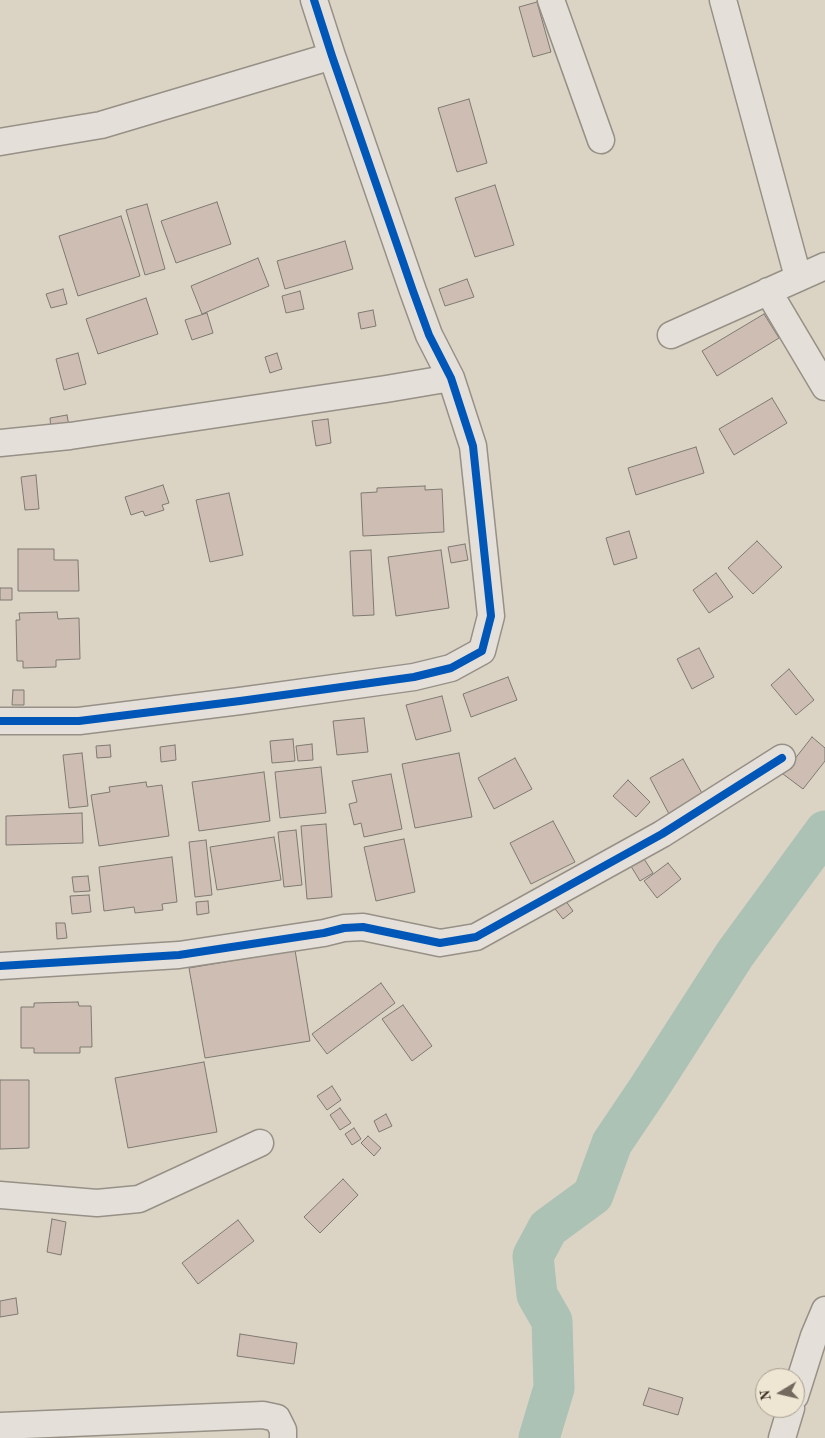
<!DOCTYPE html>
<html>
<head>
<meta charset="utf-8">
<style>
  body { margin:0 }
  #map { position:relative; width:825px; height:1438px; overflow:hidden; background:#dbd4c5; font-family:"Old Standard TT",serif }
  canvas { display:block }
  .north { position:absolute; left:755px; top:1368px; width:50px; height:50px; box-sizing:border-box; background:#eee5d3; border:1px solid #a69d8e; border-radius:50%; rotate:261deg; font-size:14px; font-weight:700; line-height:20px; text-align:center; color:#3b3026 }
  .north::after { content:''; display:block; margin:auto; width:18px; height:22px; background:#73695e; clip-path:polygon(50% 0,100% 100%,50% 72%,0 100%) }
</style>
</head>
<body>
<div id="map">
<canvas width="825" height="1438"></canvas>
<div class="north">N</div>
</div>
<script>
const c = document.querySelector('canvas').getContext('2d');
c.lineJoin = 'round';
const toPath = rows => new Path2D(rows.map(r => 'M' + r).join(''));
function trace(path, color, width, dash) { c.strokeStyle = color; c.lineWidth = width; c.lineCap = dash ? 'butt' : 'round'; c.setLineDash(dash || []); c.stroke(path); }
function fillPath(path, color) { c.fillStyle = color; c.fill(path, 'evenodd'); }
const river = toPath([
  [539,1438,554,1388,552,1321,537,1295,533,1256,548,1228,593,1195,612,1143,649,1088,735,954,825,831]
]);
const building = toPath([
  [537,2,551,52,533,57,519,7,537,2],
  [469,99,487,163,457,172,438,108,469,99],
  [495,185,514,245,475,257,455,198,495,185],
  [217,202,231,244,176,263,161,221,217,202],
  [147,204,165,269,145,275,126,210,147,204],
  [121,216,140,276,78,296,59,236,121,216],
  [345,241,353,269,285,289,277,261,345,241],
  [258,258,269,286,202,314,191,286,258,258],
  [467,279,474,297,445,306,439,289,467,279],
  [63,289,67,304,51,308,46,294,63,289],
  [300,291,304,309,286,313,282,296,300,291],
  [146,298,158,334,98,354,86,319,146,298],
  [373,310,376,326,361,329,358,313,373,310],
  [207,313,213,333,192,340,185,320,207,313],
  [764,314,779,338,717,376,702,351,764,314],
  [78,353,86,384,64,390,56,359,78,353],
  [277,353,282,369,270,373,265,357,277,353],
  [772,398,787,423,734,455,719,429,772,398],
  [67,415,69,426,51,429,50,418,67,415],
  [328,419,331,443,316,446,312,421,328,419],
  [696,447,704,473,636,495,628,468,696,447],
  [36,475,39,509,25,510,21,477,36,475],
  [163,485,169,503,162,505,164,510,145,516,143,511,131,515,125,497,163,485],
  [425,486,425,490,442,489,444,532,363,536,361,493,377,492,377,488,425,486],
  [229,493,243,555,210,562,196,500,229,493],
  [629,531,637,558,614,565,606,538,629,531],
  [757,541,782,567,753,594,728,568,757,541],
  [465,544,468,560,451,563,448,547,465,544],
  [18,549,54,549,54,560,78,560,79,591,18,591,18,549],
  [371,550,374,615,353,616,350,551,371,550],
  [441,550,449,608,396,616,388,557,441,550],
  [716,573,733,597,709,613,693,590,716,573],
  [0,588,12,588,12,600,0,600,0,588],
  [57,612,58,619,79,618,80,659,56,660,56,667,23,668,23,661,17,661,16,620,20,620,19,613,57,612],
  [699,648,714,677,692,689,677,659,699,648],
  [789,669,814,700,796,715,771,685,789,669],
  [508,677,517,700,471,717,463,694,508,677],
  [13,690,24,690,24,705,12,705,13,690],
  [442,696,451,731,416,740,406,705,442,696],
  [364,718,368,752,337,755,333,721,364,718],
  [812,737,825,748,825,761,803,789,783,774,812,737],
  [293,739,295,761,272,763,270,741,293,739],
  [312,744,313,760,298,761,296,746,312,744],
  [110,745,111,757,97,758,96,746,110,745],
  [175,745,176,760,161,762,160,747,175,745],
  [82,753,88,806,69,808,63,755,82,753],
  [459,753,472,817,415,828,402,764,459,753],
  [515,758,532,789,494,809,478,778,515,758],
  [683,759,703,795,669,814,650,778,683,759],
  [321,767,326,813,280,818,275,772,321,767],
  [264,772,270,821,199,831,192,782,264,772],
  [391,774,402,829,364,837,361,823,354,825,349,804,357,802,352,781,391,774],
  [628,780,650,802,636,817,613,796,628,780],
  [146,782,147,787,162,785,169,836,99,846,91,795,110,792,109,787,146,782],
  [82,813,83,843,6,845,6,816,82,813],
  [553,821,575,862,531,884,510,843,553,821],
  [326,824,332,897,307,899,301,826,326,824],
  [296,830,302,885,284,887,278,832,296,830],
  [274,837,281,880,217,890,210,847,274,837],
  [404,839,415,892,376,901,364,847,404,839],
  [206,840,212,895,195,897,189,842,206,840],
  [641,854,653,873,640,881,629,863,641,854],
  [172,857,177,902,162,904,163,910,135,913,134,907,104,911,99,867,172,857],
  [668,863,681,879,657,898,644,881,668,863],
  [88,876,90,891,74,892,72,877,88,876],
  [89,895,91,912,72,914,70,896,89,895],
  [563,897,573,911,563,919,552,905,563,897],
  [208,901,209,913,197,915,196,902,208,901],
  [56,923,65,923,67,938,57,939,56,923],
  [295,950,310,1041,205,1058,189,968,295,950],
  [381,983,395,1003,327,1054,312,1034,381,983],
  [78,1002,79,1006,91,1006,92,1047,80,1047,80,1053,34,1053,34,1048,21,1048,21,1007,34,1007,34,1003,78,1002],
  [403,1005,432,1046,412,1061,382,1019,403,1005],
  [204,1062,217,1132,128,1148,115,1078,204,1062],
  [0,1080,29,1080,29,1148,0,1149,0,1080],
  [332,1086,341,1100,327,1110,317,1096,332,1086],
  [340,1108,351,1123,340,1130,330,1115,340,1108],
  [386,1114,392,1126,379,1132,374,1121,386,1114],
  [354,1128,361,1139,352,1145,345,1134,354,1128],
  [368,1136,381,1148,374,1156,361,1143,368,1136],
  [343,1179,358,1195,320,1233,304,1217,343,1179],
  [52,1219,66,1222,61,1255,47,1252,52,1219],
  [238,1220,254,1241,198,1284,182,1263,238,1220],
  [16,1298,18,1314,0,1317,0,1301,16,1298],
  [240,1334,297,1343,294,1364,237,1356,240,1334],
  [649,1388,683,1398,678,1415,643,1405,649,1388]
]);
const minor = toPath([
  [551,0,601,140],
  [723,0,798,277],
  [0,142,101,125,332,56],
  [768,291,825,387],
  [671,335,825,266],
  [0,443,70,436,386,389,451,378],
  [0,721,79,721,240,701,414,677,451,668,482,651,491,616,473,446,451,378,429,335,413,291,332,56,314,0],
  [0,966,179,955,324,933,344,928,363,927,440,943,476,937,662,834,782,758],
  [0,1195,97,1203,139,1199,260,1143],
  [795,1396,814,1336,825,1310],
  [0,1426,263,1415,277,1418,283,1430,283,1438],
  [782,1438,791,1408]
]);
const cycleway = toPath([
  [0,721,79,721,240,701,414,677,451,668,482,651,491,616,473,446,451,378,429,335,413,291,332,56,314,0],
  [0,966,179,955,324,933,344,928,363,927,440,943,476,937,662,834,782,758]
]);
trace(river, '#abc2b5', 41);
fillPath(building, '#cdbdb3');
trace(building, '#7f7a71', 1);
trace(minor, '#969087', 29);
trace(minor, '#e4e0d9', 26);
trace(cycleway, '#0057b8', 8);
</script>
</body>
</html>
